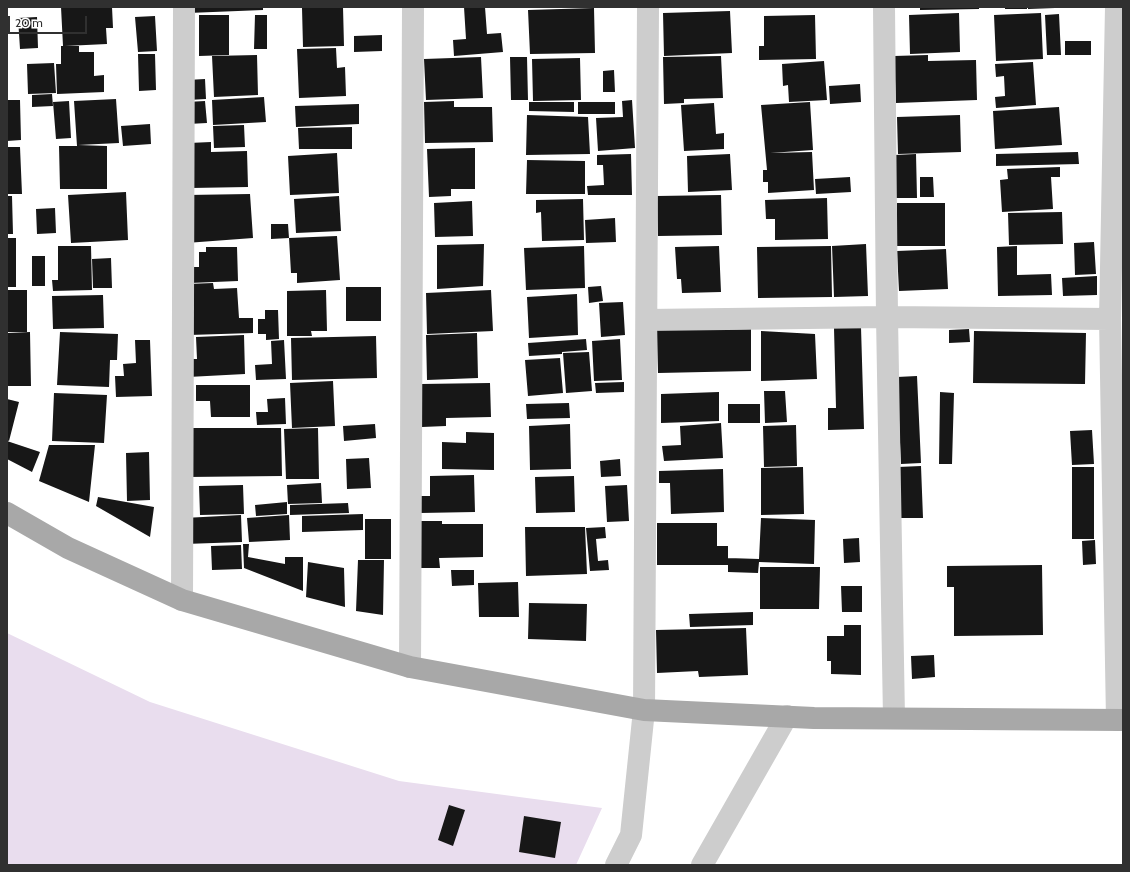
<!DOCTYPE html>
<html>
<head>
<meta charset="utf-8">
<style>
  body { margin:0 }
  #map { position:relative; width:1130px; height:872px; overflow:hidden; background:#fff; font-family:Cabin,sans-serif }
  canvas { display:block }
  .frame { position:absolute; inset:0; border:8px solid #303030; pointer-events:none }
  .scale { position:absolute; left:8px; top:16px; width:79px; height:18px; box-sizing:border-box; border:2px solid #303030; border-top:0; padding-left:5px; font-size:12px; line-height:14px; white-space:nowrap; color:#303030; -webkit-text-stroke:3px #fff; paint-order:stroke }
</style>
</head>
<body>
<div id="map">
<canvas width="1130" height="872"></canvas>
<div class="frame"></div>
<div class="scale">20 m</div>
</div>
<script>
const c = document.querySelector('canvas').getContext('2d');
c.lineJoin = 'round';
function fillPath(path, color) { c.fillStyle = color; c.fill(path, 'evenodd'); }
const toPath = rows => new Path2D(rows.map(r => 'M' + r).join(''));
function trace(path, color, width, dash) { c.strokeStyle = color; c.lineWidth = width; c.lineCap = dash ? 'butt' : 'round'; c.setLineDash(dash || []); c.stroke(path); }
const green = toPath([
  [7,633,150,702,399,781,602,808,576,865,7,865]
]);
const building = toPath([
  [61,7,112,7,113,28,106,28,107,44,65,46,79,46,79,52,94,52,94,76,104,75,104,92,57,94,56,64,61,64,61,46,63,46],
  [188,7,263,7,263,10,188,13],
  [343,7,344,46,303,47,302,8],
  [464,7,485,7,487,34,501,33,503,52,454,56,453,40,466,39],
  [920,7,979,7,979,9,920,10],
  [1005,7,1027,7,1027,9,1005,9],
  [1028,7,1055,7,1055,8,1028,9],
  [594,8,595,53,530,54,528,10],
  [730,11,732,53,664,56,663,13],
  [959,13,960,52,910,54,909,15],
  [1041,13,1043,59,996,61,994,15],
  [1059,14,1061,55,1047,55,1045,15],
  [199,15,229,15,229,55,199,56],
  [255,15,267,15,267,49,254,49],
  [815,15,816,59,759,60,759,46,764,46,764,16],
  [155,16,157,51,138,52,135,17],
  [37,17,38,48,20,49,18,18],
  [382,35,382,51,354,52,354,36],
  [1065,41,1091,41,1091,55,1065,55],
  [336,48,337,68,345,67,346,96,299,98,297,49],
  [138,54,155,54,156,90,139,91],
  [257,55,258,95,214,97,212,56],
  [928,55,928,61,976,60,977,100,896,103,894,56],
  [721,56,723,98,684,99,684,103,664,104,663,57],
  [481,57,483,98,426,100,424,59],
  [510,57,527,57,528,100,511,100],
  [580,58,581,100,533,101,532,59],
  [824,61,827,100,789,102,788,85,783,86,782,64],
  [1033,62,1036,105,996,108,995,97,1005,96,1004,76,996,77,995,64],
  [54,63,56,93,28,94,27,64],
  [614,70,615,92,603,92,603,71],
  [205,79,206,99,188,100,187,80],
  [860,84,861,102,830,104,829,86],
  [52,94,53,106,32,107,32,95],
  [264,97,266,122,213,125,212,100],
  [116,99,119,143,78,145,107,146,107,189,60,189,59,146,77,146,74,101],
  [7,100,20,100,21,140,7,141],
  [632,100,635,148,598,151,596,118,623,117,622,101],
  [69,101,71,138,56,139,53,102],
  [205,101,207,123,188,124,187,102],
  [454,101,454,107,492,107,493,142,425,143,424,102],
  [529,102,574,102,574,112,529,111],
  [578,102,615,102,615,114,578,114],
  [810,102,813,150,770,153,812,152,814,190,768,193,768,182,763,182,763,170,767,170,761,105],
  [714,103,716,134,724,133,724,149,684,151,681,105],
  [359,104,359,124,296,127,295,106],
  [1059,107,1062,145,995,149,993,111],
  [527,115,588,117,590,154,526,155],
  [960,115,961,152,898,154,897,117],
  [150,124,151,144,123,146,121,126],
  [244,125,245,147,214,148,213,126],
  [352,127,352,149,299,149,298,128],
  [211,142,211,152,247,151,248,187,191,188,189,143],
  [7,147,20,147,22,194,7,194],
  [475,148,475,189,451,189,451,196,429,197,427,149],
  [1078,152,1079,164,996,166,996,154],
  [337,153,339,193,290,195,288,156],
  [631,154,632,195,588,195,587,186,604,185,603,165,597,165,597,155],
  [730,154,732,190,688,192,687,156],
  [916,154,917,198,895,198,894,155],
  [527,160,585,161,585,194,526,194],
  [1060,167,1060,177,1051,177,1053,209,1002,212,1000,180,1008,179,1007,169],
  [850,177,851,192,816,194,815,179],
  [920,177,933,177,934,197,920,197],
  [126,192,128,240,71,243,68,195],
  [250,194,253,238,186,243,187,195],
  [721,195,722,235,658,236,657,196],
  [7,196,12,196,13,234,7,234],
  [339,196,341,231,296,233,294,199],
  [827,198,828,239,775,240,775,219,766,219,765,200],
  [583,199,584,240,542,241,541,212,536,213,536,200],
  [472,201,473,236,435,237,434,203],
  [897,203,945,203,945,246,897,246],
  [55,208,56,233,37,234,36,209],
  [1062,212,1063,244,1009,245,1008,213],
  [615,218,616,242,586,243,585,220],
  [271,224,288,224,289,238,271,239],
  [337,236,340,280,297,283,297,273,291,273,289,238],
  [7,238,16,238,16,287,7,287],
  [1094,242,1096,274,1075,275,1074,243],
  [484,244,483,286,437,289,437,245],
  [866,244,868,296,834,297,832,246],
  [58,246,91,246,92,290,53,291,52,280,58,280],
  [584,246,585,288,526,290,524,248],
  [719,246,721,292,682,293,681,279,677,279,675,247],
  [831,246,832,297,758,298,757,247],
  [1017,246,1017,275,1051,274,1052,295,998,296,997,247],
  [206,247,237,247,238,281,190,283,190,267,199,267,199,252,206,252],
  [946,249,948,289,899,291,897,251],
  [32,256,45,256,45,286,32,286],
  [111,258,112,288,93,288,92,259],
  [1097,276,1097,295,1063,296,1062,278],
  [213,283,214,289,237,288,239,318,253,318,253,333,189,335,187,284],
  [601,286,603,301,589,303,588,287],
  [346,287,381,287,381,321,346,321],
  [7,290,27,290,27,332,7,332],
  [326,290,327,331,311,331,312,336,287,336,287,291],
  [491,290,493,331,427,334,426,293],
  [577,294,578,335,529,338,527,297],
  [103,295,104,328,53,329,52,296],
  [623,302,625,335,601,337,599,303],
  [265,310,278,310,279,339,266,340,266,334,258,334,258,319,265,319],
  [699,327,699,330,751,329,751,371,658,373,657,328],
  [861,327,864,429,828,430,828,408,836,408,834,328],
  [969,329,970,342,949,343,949,330],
  [761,331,815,334,817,379,761,381],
  [974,331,1086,333,1085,384,973,383],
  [30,332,31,386,7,386,7,333],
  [60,332,118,334,117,360,110,360,109,387,57,385],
  [477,333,478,378,427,380,426,335],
  [244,335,245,374,188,377,187,359,197,359,196,337],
  [376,336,377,378,292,380,291,338],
  [586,339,587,350,562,352,562,354,529,356,528,343],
  [620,339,622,380,594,381,592,341],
  [135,340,150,340,152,396,116,397,115,376,124,376,123,364,136,363],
  [284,340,286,379,256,380,255,365,272,364,271,341],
  [589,352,592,391,566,393,563,353],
  [560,358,563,393,528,396,525,360],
  [917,376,921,463,901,464,897,377],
  [333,381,335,426,292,428,290,383],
  [624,382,624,392,596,393,595,383],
  [490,383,491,417,446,418,446,426,422,427,421,384],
  [196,385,250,385,250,417,211,417,210,401,196,401],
  [764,391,785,391,787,422,765,423],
  [719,392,719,421,661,423,661,394],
  [940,392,954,393,952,464,939,464],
  [54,393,107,395,104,443,52,441],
  [285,398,286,424,257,425,256,412,268,412,267,399],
  [7,399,19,402,9,441,7,440],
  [569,403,570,418,527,419,526,404],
  [728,404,760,404,760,423,728,423],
  [721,423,723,458,664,461,662,446,681,445,680,426],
  [375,424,376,438,344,441,343,426],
  [570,424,571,469,530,470,529,426],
  [796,425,797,466,764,467,763,426],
  [186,428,281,428,282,476,187,477],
  [318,428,319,479,286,479,284,429],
  [1092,430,1094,464,1072,465,1070,431],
  [466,432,494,433,494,470,442,469,442,442,466,443],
  [7,441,40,452,32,472,7,459],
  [49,445,95,445,89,502,39,481],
  [149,452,150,500,127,501,126,453],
  [369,458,371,488,347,489,346,459],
  [620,459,621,476,601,477,600,461],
  [921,466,923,518,900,518,898,467],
  [803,467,804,514,761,515,761,468],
  [1072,467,1094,467,1094,539,1072,539],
  [723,469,724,512,671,514,670,483,659,483,659,471],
  [474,475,475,512,420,513,419,496,430,496,430,476],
  [574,476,575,512,536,513,535,477],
  [321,483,322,503,288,504,287,485],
  [243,485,244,514,200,515,199,486],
  [627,485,629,521,607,522,605,486],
  [98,497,154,507,150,537,96,506],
  [287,502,287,514,256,516,255,505],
  [348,503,349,513,290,515,290,505],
  [363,514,363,530,302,532,302,516],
  [241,515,242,542,185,544,184,518],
  [289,515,290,540,249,542,247,518],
  [761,518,815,520,814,564,759,562,758,573,728,572,728,558,759,559],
  [365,519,391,519,391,559,365,559],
  [418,521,442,521,442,524,483,524,483,557,439,558,440,568,418,568],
  [657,523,717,523,717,546,728,546,728,565,657,565],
  [525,527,585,527,587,574,526,576],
  [605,527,606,538,596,539,598,561,608,560,609,570,590,571,586,528],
  [859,538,860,562,844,563,843,539],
  [1095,540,1096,564,1083,565,1082,541],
  [243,544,249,544,248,557,285,564,285,557,303,557,303,591,244,568],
  [241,545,242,569,212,570,211,546],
  [358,560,384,560,383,615,356,611],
  [308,562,344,568,345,607,306,597],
  [1042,565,1043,635,954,636,954,587,947,587,947,566],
  [760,567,820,567,819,609,760,609],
  [451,570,474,570,474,585,452,586],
  [518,582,519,617,479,617,478,583],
  [841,586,862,586,862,612,842,612],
  [529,603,587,604,586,641,528,639],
  [753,612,753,625,690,627,689,614],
  [844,625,861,625,861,675,831,674,831,661,827,661,827,636,844,636],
  [746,628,748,675,699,677,698,671,657,673,656,630],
  [934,655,935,677,912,679,911,656],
  [449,805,465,810,453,846,438,840],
  [524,816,561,822,555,858,519,852]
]);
const minor = toPath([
  [884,7,887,317,894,718],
  [1116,7,1110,319,1117,720],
  [647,320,887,317,1110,319],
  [182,600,184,7],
  [410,667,413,7],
  [616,865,631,835,644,710,648,7],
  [702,865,787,716]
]);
const major = toPath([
  [7,513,68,548,182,600,410,667,644,710,814,718,1123,720]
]);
fillPath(green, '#e9ddee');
fillPath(building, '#171717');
trace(minor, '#cdcdcd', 22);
trace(major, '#a8a8a8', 22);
</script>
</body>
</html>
